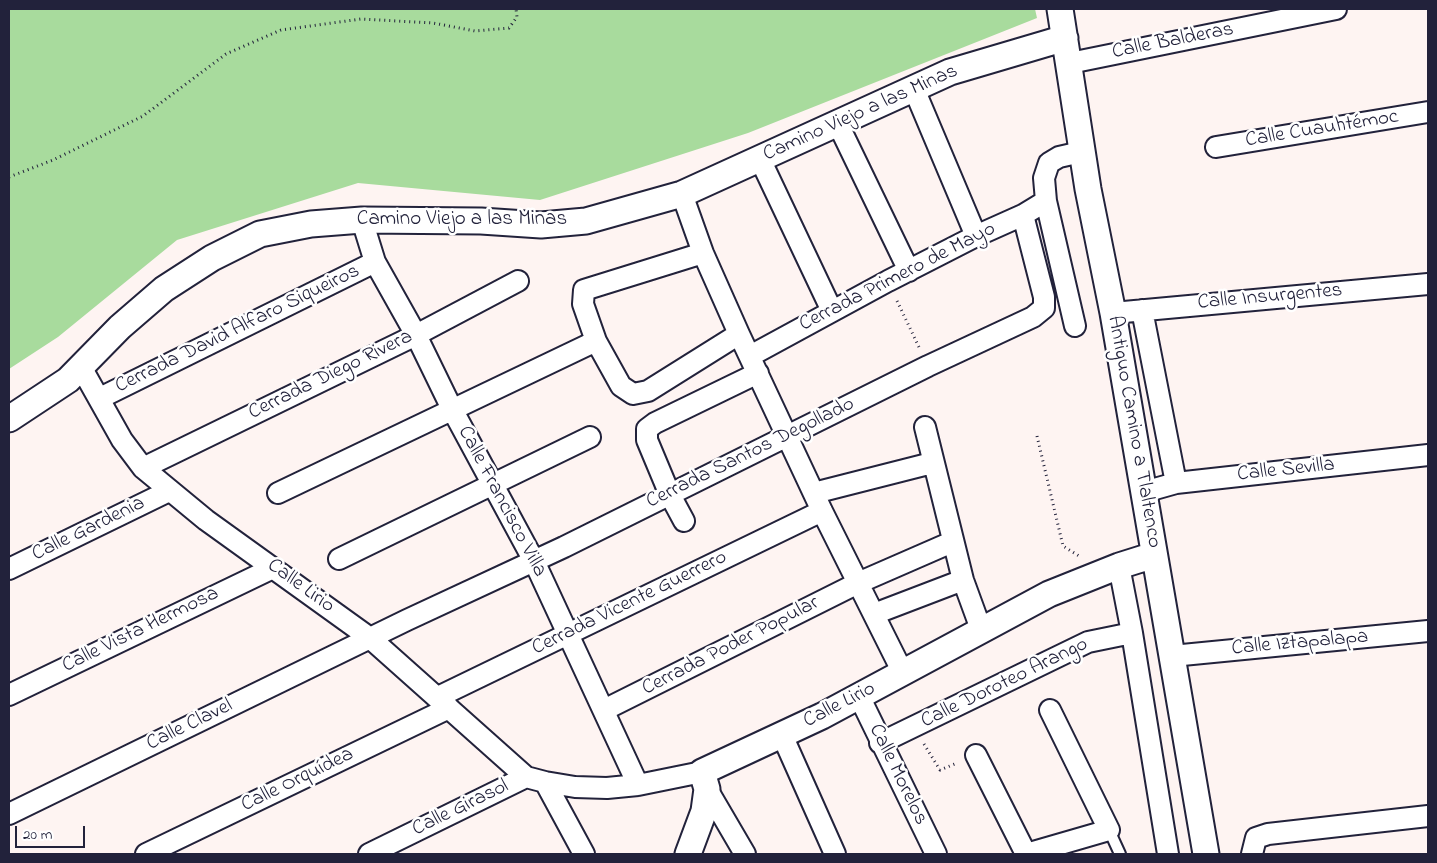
<!DOCTYPE html>
<html>
<head>
<meta charset="utf-8">
<style>
  body { margin:0 }
  #map { position:relative; width:1437px; height:863px; overflow:hidden; background:#fef4f2; font-family:"Indie Flower",sans-serif }
  canvas { display:block }
  .frame { position:absolute; inset:0; border:10px solid #22223b; pointer-events:none }
  .scale { position:absolute; left:15px; top:826px; width:70px; height:22px; box-sizing:border-box; border:2px solid #22223b; border-top:0; padding-left:6px; font-size:15px; line-height:18px; white-space:nowrap; color:#22223b; -webkit-text-stroke:4px #fff; paint-order:stroke }
</style>
</head>
<body>
<div id="map">
<canvas width="1437" height="863"></canvas>
<div class="frame"></div>
<div class="scale">20 m</div>
</div>
<script>
const c = document.querySelector('canvas').getContext('2d');
c.lineJoin = 'round';
function fillPath(path, color) { c.fillStyle = color; c.fill(path, 'evenodd'); }
const toPath = rows => new Path2D(rows.map(r => 'M' + r).join(''));
function trace(path, color, width, dash) { c.strokeStyle = color; c.lineWidth = width; c.lineCap = dash ? 'butt' : 'round'; c.setLineDash(dash || []); c.stroke(path); }
function drawText(font, color, halo, rows, align = 'center') {
  c.font = font + ' "Indie Flower",sans-serif'; c.lineWidth = 5; c.setLineDash([]); c.textBaseline = 'middle'; c.strokeStyle = halo; c.fillStyle = color; for (const [text, x, y, turn = 0] of rows) {
    c.save(); c.translate(x, y); c.rotate((+turn || 0) * Math.PI / 180); c.textAlign = isNaN(turn) ? turn : align; if (halo) c.strokeText(text, 0, 0); c.fillText(text, 0, 0); c.restore();
  }
}
const green = toPath([
  [9,9,1035,9,1037,18,748,133,540,200,358,183,177,240,58,337,9,369]
]);
const path = toPath([
  [9,177,53,160,143,116,226,54,281,30,361,19,433,23,475,31,509,28,517,17,516,9],
  [897,301,919,347],
  [1037,436,1063,546,1079,556],
  [924,744,940,770,957,763]
]);
const service = toPath([
  [1109,830,1120,854]
]);
const minor = toPath([
  [1070,63,1336,9],
  [914,89,976,236],
  [838,124,909,271],
  [1216,147,1428,112],
  [760,159,832,311],
  [682,194,703,253,739,334,822,511,903,673],
  [362,220,375,262,416,335,452,409,534,561,638,785],
  [703,253,584,290,583,304,596,341,621,386,633,394,648,391,739,334],
  [1142,310,1176,483],
  [1113,313,1428,284],
  [1075,326,1046,201,1044,178,1049,163,1059,157,1081,152],
  [750,356,888,281,976,236,1023,215,1046,201],
  [81,367,122,440,143,468,206,520,370,638,526,777,545,782,584,854],
  [100,398,375,262],
  [925,427,963,580,982,632],
  [143,468,416,335,518,281],
  [1144,492,1176,483,1428,455],
  [278,493,596,341],
  [814,493,932,463],
  [684,521,670,495,647,440,647,429,655,423,758,373],
  [339,559,590,437],
  [1119,566,1132,633,1168,854],
  [9,569,169,491],
  [874,614,963,580],
  [1172,656,1428,631],
  [9,695,273,568],
  [859,696,936,854],
  [438,697,822,511],
  [604,710,858,583,952,542],
  [782,735,835,854],
  [880,743,1088,642,1132,633],
  [976,755,1026,854],
  [545,782,575,787,607,788,638,785,702,772],
  [707,789,745,854],
  [9,814,407,620,564,547,928,366,1033,317,1044,308,1044,297,1023,215],
  [146,854,449,708],
  [369,854,526,777],
  [1026,854,1109,830,1050,710],
  [1252,854,1256,838,1268,834,1428,816]
]);
const tertiary = toPath([
  [1060,9,1088,189,1113,313,1206,854],
  [9,419,68,380,120,327,164,289,212,258,260,234,311,224,362,220,481,221,541,225,586,221,682,194,950,72,1065,38],
  [688,854,704,811,707,789,702,772,822,716,1049,594,1119,566,1154,555]
]);
const streetNames = [
  ["Calle Balderas",1173,42,-11],
  ["Camino Viejo a las Minas",861,114,-24],
  ["Calle Cuauhtémoc",1322,130,-9],
  ["Camino Viejo a las Minas",462,221],
  ["Cerrada Primero de Mayo",898,278,-27],
  ["Calle Insurgentes",1270,298,-5],
  ["Cerrada David Alfaro Siqueiros",238,330,-26],
  ["Cerrada Diego Rivera",331,376,-26],
  ["Antiguo Camino a Tlaltenco",1133,432,80],
  ["Cerrada Santos Degollado",751,454,-26],
  ["Calle Sevilla",1286,471,-6],
  ["Calle Francisco Villa",501,502,62],
  ["Calle Gardenia",89,530,-26],
  ["Calle Lirio",300,587,36],
  ["Cerrada Vicente Guerrero",630,604,-26],
  ["Calle Vista Hermosa",141,631,-26],
  ["Calle Iztapalapa",1300,644,-5],
  ["Cerrada Poder Popular",731,647,-27],
  ["Calle Doroteo Arango",1005,684,-26],
  ["Calle Lirio",840,706,-27],
  ["Calle Clavel",190,726,-26],
  ["Calle Morelos",897,775,64],
  ["Calle Orquídea",298,781,-26],
  ["Calle Girasol",461,809,-26]
];
fillPath(green, '#a8db9d');
trace(service, '#22223b', 14);
trace(minor, '#22223b', 24);
trace(tertiary, '#22223b', 29);
trace(path, '#22223b', 3, [1, 4]);
trace(service, '#fff', 10);
trace(minor, '#fff', 20);
trace(tertiary, '#fff', 25);
drawText('21px', '#22223b', '#fff', streetNames);
</script>
</body>
</html>
